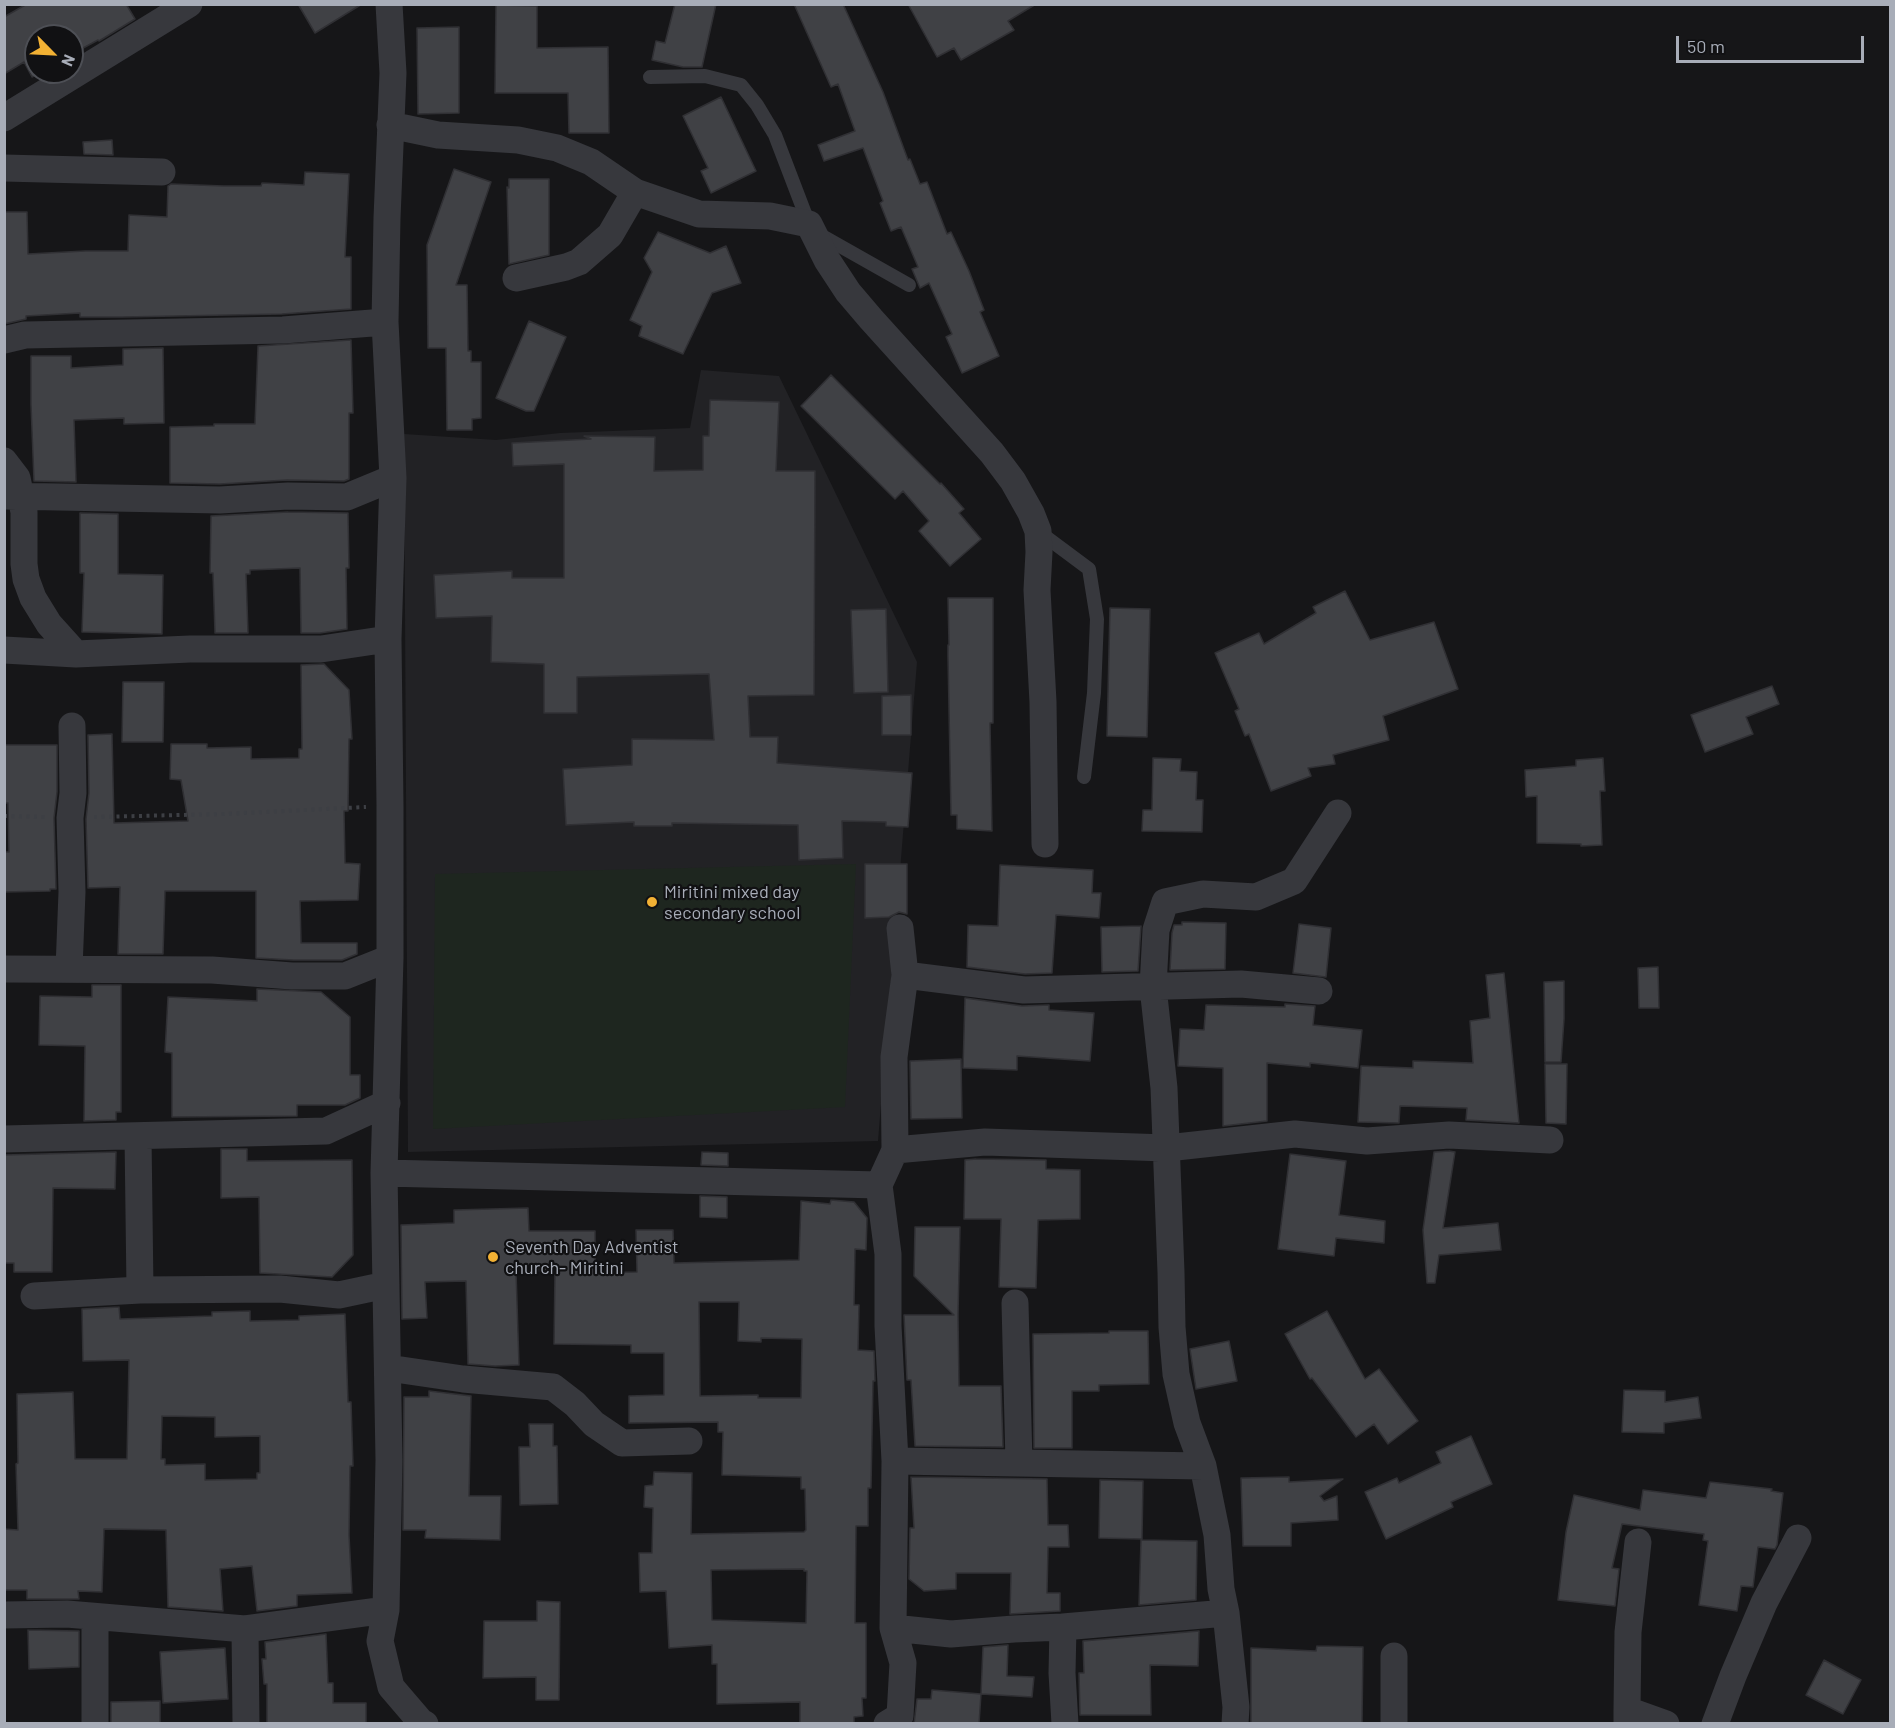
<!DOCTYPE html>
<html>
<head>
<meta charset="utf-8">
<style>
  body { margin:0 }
  #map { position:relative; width:1895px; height:1728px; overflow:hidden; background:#161618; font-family:Barlow,sans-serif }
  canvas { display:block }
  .frame { position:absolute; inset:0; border:6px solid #a8adb8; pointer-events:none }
  .north { position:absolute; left:24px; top:24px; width:60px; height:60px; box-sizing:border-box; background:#111113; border:2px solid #4d4f55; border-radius:50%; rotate:114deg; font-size:16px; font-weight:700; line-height:24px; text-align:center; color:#a8adb8 }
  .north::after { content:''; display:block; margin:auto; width:21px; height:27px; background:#f2b134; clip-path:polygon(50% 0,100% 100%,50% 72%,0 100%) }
  .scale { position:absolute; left:1676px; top:36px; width:188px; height:27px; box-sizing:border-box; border:3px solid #a8adb8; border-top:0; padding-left:8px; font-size:18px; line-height:21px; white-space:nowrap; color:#a8adb8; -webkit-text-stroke:4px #111113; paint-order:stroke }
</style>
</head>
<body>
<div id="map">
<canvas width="1895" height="1728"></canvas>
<div class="frame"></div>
<div class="north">N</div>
<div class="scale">50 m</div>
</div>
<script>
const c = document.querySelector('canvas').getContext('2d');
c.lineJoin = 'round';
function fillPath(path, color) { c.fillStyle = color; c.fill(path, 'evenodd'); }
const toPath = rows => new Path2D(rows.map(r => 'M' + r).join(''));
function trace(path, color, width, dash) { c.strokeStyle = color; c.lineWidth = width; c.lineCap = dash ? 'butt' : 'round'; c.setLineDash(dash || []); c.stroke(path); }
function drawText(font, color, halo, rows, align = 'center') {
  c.font = font + ' Barlow,sans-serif'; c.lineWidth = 4.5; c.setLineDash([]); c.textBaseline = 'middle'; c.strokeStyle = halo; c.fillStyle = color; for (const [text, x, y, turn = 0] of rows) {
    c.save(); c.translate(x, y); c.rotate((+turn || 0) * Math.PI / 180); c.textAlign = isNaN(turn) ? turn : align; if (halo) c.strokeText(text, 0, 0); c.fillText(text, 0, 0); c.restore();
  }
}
const built = toPath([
  [701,370,779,376,917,662,878,1141,408,1152,404,434,496,440,560,433,690,428]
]);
const green = toPath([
  [856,864,845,1107,433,1129,435,874]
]);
const building = toPath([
  [27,4,126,4,135,19,99,41,98,40,72,54,72,36,36,36,36,72,41,72,32,77,24,62,4,74,4,17,27,4],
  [298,4,362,4,315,33,298,4],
  [675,4,716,4,702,67,683,67,652,60,656,41,665,43,675,4],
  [794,4,843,4,883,92,908,160,910,159,920,184,927,182,947,234,951,232,969,271,984,310,980,312,999,356,962,373,946,337,952,334,929,283,920,288,912,269,918,267,901,227,891,231,880,203,883,201,863,148,824,161,818,145,855,131,838,84,831,87,794,4],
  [908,4,1036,4,1008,21,1014,30,961,60,954,48,937,57,908,4],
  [496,5,537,6,537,48,608,47,609,133,569,133,568,93,495,93,496,5],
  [459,27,459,113,418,114,417,28,459,27],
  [721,97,756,171,711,193,701,171,708,168,683,116,721,97],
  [112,140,113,155,84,154,83,142,112,140],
  [454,169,491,182,456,285,467,285,468,351,471,351,471,362,481,362,481,418,472,419,472,430,447,430,446,348,428,348,427,245,454,169],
  [305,172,349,174,345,257,351,257,351,309,282,314,123,317,80,317,80,313,26,316,26,319,4,324,4,212,27,212,28,254,85,251,128,251,129,215,167,217,168,186,171,184,224,186,261,186,262,183,304,185,305,172],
  [509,179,549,179,549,255,509,264,507,187,509,188,509,179],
  [658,232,710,253,726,246,741,283,712,293,683,354,639,336,642,326,630,320,652,272,644,258,658,232],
  [529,321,566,337,534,411,526,411,496,398,529,321],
  [351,340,353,413,349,413,349,479,344,481,287,480,220,484,170,483,170,427,214,426,214,424,255,424,258,346,351,340],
  [163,348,164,423,124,424,124,418,74,420,76,482,34,481,31,405,31,356,71,356,71,368,123,365,123,349,163,348],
  [831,375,940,484,941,483,964,509,959,513,981,539,950,566,919,531,929,521,903,491,895,499,801,406,831,375],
  [710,400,779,402,776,471,815,471,814,695,748,696,750,737,778,737,777,763,912,773,908,827,886,826,886,822,842,821,843,858,799,860,798,825,672,823,672,826,634,826,634,822,566,825,563,769,632,765,632,739,714,740,709,674,577,677,577,713,544,713,544,664,491,662,492,616,436,618,434,575,512,571,512,578,564,578,564,464,513,466,512,443,591,439,584,436,655,437,654,471,703,470,703,436,709,436,710,400],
  [288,512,348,513,349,568,346,568,347,629,320,633,301,633,300,568,250,570,250,574,246,574,248,633,215,633,213,573,210,573,211,516,288,512],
  [80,513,118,514,118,574,163,575,162,634,82,632,84,573,80,573,80,513],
  [1345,591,1370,640,1434,622,1458,689,1383,716,1389,740,1333,755,1335,764,1308,768,1311,776,1271,791,1249,734,1245,736,1235,711,1239,709,1215,653,1259,633,1264,644,1316,613,1313,607,1345,591],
  [948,598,993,598,993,723,990,723,992,831,957,829,957,815,951,815,948,657,948,645,949,645,948,598],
  [1110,608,1150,609,1147,737,1107,736,1110,608],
  [886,609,888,692,854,693,851,610,886,609],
  [324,664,349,690,352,739,349,739,348,811,344,811,345,863,360,864,358,900,300,901,301,943,357,943,357,954,342,960,293,960,256,958,256,891,165,891,163,954,118,954,120,887,88,888,86,819,89,793,88,735,112,734,114,823,188,821,181,780,170,779,171,744,207,744,207,748,251,747,251,759,299,758,299,749,302,749,301,665,324,664],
  [123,682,164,682,163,742,122,742,123,682],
  [1772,686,1779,704,1746,717,1753,734,1705,752,1691,715,1772,686],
  [911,695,911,735,882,735,882,696,911,695],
  [4,745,57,745,57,792,54,818,56,889,50,889,50,891,4,892,4,852,9,852,8,803,4,803,4,745],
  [1153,758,1181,759,1180,771,1197,772,1196,800,1203,800,1202,832,1142,831,1143,810,1152,810,1153,758],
  [1603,758,1605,791,1600,791,1602,845,1581,846,1581,844,1537,843,1537,796,1526,797,1525,770,1576,766,1576,760,1603,758],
  [865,864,907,864,907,914,899,912,889,917,865,918,865,864],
  [1000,865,1093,870,1092,893,1101,893,1099,918,1056,915,1052,973,1025,974,967,967,968,925,998,926,1000,865],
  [1182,922,1226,923,1225,969,1170,970,1172,933,1174,925,1182,925,1182,922],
  [1299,924,1331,928,1326,977,1293,973,1299,924],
  [1141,926,1138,971,1102,972,1101,927,1141,926],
  [1658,967,1659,1008,1639,1008,1638,968,1658,967],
  [1504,973,1519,1123,1466,1120,1467,1108,1400,1106,1399,1123,1358,1122,1361,1066,1413,1068,1413,1061,1473,1063,1470,1021,1490,1018,1486,975,1504,973],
  [1564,981,1564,1019,1561,1062,1545,1062,1544,982,1564,981],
  [92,985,121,985,121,1112,116,1112,116,1120,84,1121,85,1046,39,1045,40,996,92,997,92,985],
  [257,989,321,992,350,1017,350,1075,360,1075,360,1098,345,1105,297,1105,297,1116,172,1117,172,1053,165,1052,168,997,257,1001,257,989],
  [965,998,1022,1006,1049,1005,1049,1010,1094,1013,1090,1061,1017,1056,1017,1070,963,1068,965,998],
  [1285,1004,1315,1006,1313,1025,1362,1030,1358,1068,1310,1063,1310,1067,1267,1063,1267,1121,1223,1126,1223,1068,1178,1066,1180,1029,1204,1030,1206,1005,1285,1007,1285,1004],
  [961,1059,962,1118,911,1119,910,1061,961,1059],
  [1545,1064,1567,1064,1566,1124,1546,1123,1545,1064],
  [221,1149,247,1149,247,1161,352,1160,353,1255,332,1277,260,1273,259,1197,221,1198,221,1149],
  [1449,1151,1455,1152,1443,1228,1498,1223,1501,1250,1439,1255,1435,1283,1427,1283,1423,1230,1434,1152,1449,1151],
  [116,1152,115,1189,53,1188,52,1272,14,1272,14,1263,4,1263,4,1155,116,1152],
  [702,1152,728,1153,728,1166,701,1165,702,1152],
  [1290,1154,1346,1161,1339,1215,1385,1221,1384,1243,1336,1238,1334,1256,1278,1249,1290,1154],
  [976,1159,1046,1160,1046,1169,1080,1170,1080,1219,1038,1220,1036,1288,999,1287,1001,1219,964,1219,965,1160,976,1159],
  [700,1196,727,1197,727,1218,700,1217,700,1196],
  [831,1200,854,1202,867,1218,866,1250,855,1249,854,1305,859,1305,858,1350,874,1351,875,1381,873,1381,871,1488,868,1488,868,1526,856,1526,855,1623,866,1623,866,1698,862,1698,863,1716,854,1717,854,1724,800,1724,800,1702,717,1704,717,1664,712,1664,712,1645,669,1648,666,1591,640,1592,639,1553,652,1553,653,1508,644,1507,645,1486,653,1485,654,1472,692,1473,691,1534,804,1532,806,1530,805,1489,801,1489,801,1477,722,1475,723,1432,718,1432,718,1422,629,1423,629,1396,664,1395,664,1353,631,1353,631,1345,554,1344,555,1271,516,1271,519,1365,495,1366,468,1364,466,1281,425,1282,427,1318,402,1319,401,1225,454,1223,454,1210,528,1208,529,1231,595,1231,595,1273,637,1272,636,1230,673,1230,674,1263,799,1260,801,1201,830,1204,831,1200],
  [699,1302,739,1302,738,1341,761,1342,761,1338,802,1339,801,1398,758,1398,758,1395,700,1396,699,1302],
  [804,1569,804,1571,807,1571,806,1623,712,1620,711,1570,804,1569],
  [915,1227,960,1227,958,1315,959,1386,1001,1386,1003,1447,915,1446,911,1380,907,1380,904,1315,954,1315,914,1276,915,1227],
  [119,1307,120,1319,212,1316,212,1312,250,1311,250,1321,299,1320,299,1316,345,1314,348,1402,351,1402,353,1466,350,1466,349,1535,352,1593,297,1595,297,1606,257,1611,252,1566,220,1569,223,1611,168,1607,166,1530,104,1529,102,1592,78,1591,79,1599,27,1599,27,1590,4,1590,4,1529,18,1530,16,1464,18,1463,17,1394,73,1392,75,1459,127,1459,129,1360,83,1361,82,1309,119,1307],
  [162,1416,215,1417,215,1437,260,1436,260,1473,257,1473,257,1479,205,1480,205,1464,165,1465,165,1459,161,1459,162,1416],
  [1327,1311,1365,1379,1379,1369,1418,1421,1388,1444,1374,1424,1356,1437,1312,1378,1310,1379,1285,1334,1327,1311],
  [1109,1331,1148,1331,1149,1384,1099,1385,1099,1391,1072,1391,1072,1448,1034,1448,1033,1334,1109,1333,1109,1331],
  [1229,1341,1237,1381,1196,1389,1190,1349,1229,1341],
  [1624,1390,1665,1391,1665,1402,1698,1397,1701,1418,1664,1423,1664,1433,1622,1432,1624,1390],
  [429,1391,471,1396,469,1496,501,1496,500,1540,425,1538,426,1530,403,1530,404,1397,429,1397,429,1391],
  [529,1424,553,1424,553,1446,557,1446,558,1504,520,1505,519,1447,530,1447,529,1424],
  [1471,1436,1492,1484,1451,1502,1453,1507,1386,1539,1365,1492,1397,1478,1399,1483,1441,1463,1436,1452,1471,1436],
  [911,1477,1047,1479,1048,1525,1068,1525,1069,1547,1048,1547,1047,1593,1060,1593,1060,1611,1010,1614,1011,1573,956,1573,956,1589,924,1591,909,1579,910,1528,914,1528,911,1477],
  [1289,1477,1289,1482,1343,1479,1320,1496,1324,1501,1337,1496,1338,1520,1291,1523,1291,1546,1243,1546,1241,1478,1289,1477],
  [1100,1480,1143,1481,1142,1539,1099,1538,1100,1480],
  [1710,1482,1772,1489,1771,1491,1783,1493,1777,1545,1775,1549,1758,1547,1753,1587,1741,1586,1737,1611,1699,1605,1708,1541,1703,1540,1704,1534,1622,1524,1612,1568,1619,1569,1615,1606,1558,1600,1566,1532,1574,1495,1640,1510,1643,1490,1706,1498,1710,1482],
  [1141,1540,1197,1541,1196,1600,1139,1605,1141,1540],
  [537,1601,560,1602,559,1700,536,1700,536,1677,483,1678,484,1621,537,1621,537,1601],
  [28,1630,79,1631,79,1667,29,1669,28,1630],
  [1199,1631,1198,1666,1150,1665,1151,1715,1080,1715,1079,1673,1084,1673,1083,1641,1199,1631],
  [326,1634,328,1683,333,1683,333,1703,366,1703,366,1724,267,1724,267,1684,264,1684,262,1659,266,1659,265,1642,326,1634],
  [1008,1645,1007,1676,1034,1677,1032,1697,981,1694,979,1724,914,1724,917,1699,931,1699,932,1690,981,1694,983,1647,1008,1645],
  [1317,1646,1363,1647,1362,1724,1251,1724,1251,1648,1316,1651,1317,1646],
  [225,1648,228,1699,163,1703,160,1652,225,1648],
  [1824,1660,1861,1680,1843,1714,1806,1695,1824,1660],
  [160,1701,160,1724,111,1724,111,1702,160,1701]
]);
const path = toPath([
  [4,816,45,817],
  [94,817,224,814,366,807]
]);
const service = toPath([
  [650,77,705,76,741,85,757,105,775,135,809,224],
  [817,233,909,285],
  [1038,531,1089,569,1097,619,1094,693,1084,777]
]);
const minor = toPath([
  [389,4,393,73,387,218,385,322,393,478,388,639,390,806,390,958,384,1173,389,1460,386,1610,380,1641,391,1687,421,1722,425,1724],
  [4,118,189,4],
  [390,125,438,135,518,140,557,148,591,162,635,192,699,214,770,216,809,224,827,260,848,292,871,319,992,453,1013,481,1031,513,1038,531,1039,552,1037,590,1043,702,1045,844],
  [4,168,162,172],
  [516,278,566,267,579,262,610,235,635,192],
  [4,340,25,335,283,330,385,322],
  [4,461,17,478,24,512,24,564,26,579,33,598,49,624,76,654],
  [4,496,220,500,288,496,347,497,393,478],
  [4,650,76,654,190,649,321,649,388,639],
  [4,969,212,970,292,976,345,976,390,958],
  [69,969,72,892,70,818,73,793,72,726],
  [905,975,1024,990,1241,984,1319,991],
  [138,1136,140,1290],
  [4,1139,326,1131,387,1103],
  [895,1150,985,1142,1167,1148,1295,1134,1367,1141,1449,1135,1550,1140],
  [384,1173,879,1185],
  [34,1296,140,1290,280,1289,339,1295,386,1285],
  [1015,1303,1019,1463],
  [388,1368,463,1379,553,1387,575,1404,594,1424,622,1443,689,1441],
  [895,1461,1203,1466],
  [4,1615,67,1614,245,1629,386,1610],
  [95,1618,95,1724],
  [1063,1627,1226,1613],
  [893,1628,951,1634,1014,1629,1063,1627,1062,1673,1065,1724],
  [245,1629,246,1724],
  [1627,1710,1628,1632,1638,1542],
  [887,1724,900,1716,903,1663,893,1628,895,1461,888,1326,888,1254,879,1185,895,1150,894,1057,905,975,900,928],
  [1235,1724,1236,1707,1226,1613,1221,1589,1217,1535,1203,1466,1187,1423,1176,1374,1172,1327,1171,1272,1164,1088,1153,987,1156,930,1165,902,1203,894,1256,897,1294,881,1338,813],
  [1394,1724,1394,1656],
  [1627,1724,1627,1710,1666,1724],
  [1715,1724,1733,1676,1764,1603,1798,1538]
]);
const markers = [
  [652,902,6,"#f2b134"],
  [493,1257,6,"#f2b134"]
];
const poiNames = [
  ["Miritini mixed day",664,892],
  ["secondary school",664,913],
  ["Seventh Day Adventist",505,1247],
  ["church- Miritini",505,1268]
];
fillPath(built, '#222225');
fillPath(green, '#1e261f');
fillPath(building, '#404145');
trace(building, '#303034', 1.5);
trace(path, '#3d3f44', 4, [3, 4.5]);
trace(service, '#37383d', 14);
trace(minor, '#37383d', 27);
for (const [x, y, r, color] of markers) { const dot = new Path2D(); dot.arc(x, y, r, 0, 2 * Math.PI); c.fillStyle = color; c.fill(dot); trace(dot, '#111113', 2); }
drawText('18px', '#a8adb8', '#111113', poiNames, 'left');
</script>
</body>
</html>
